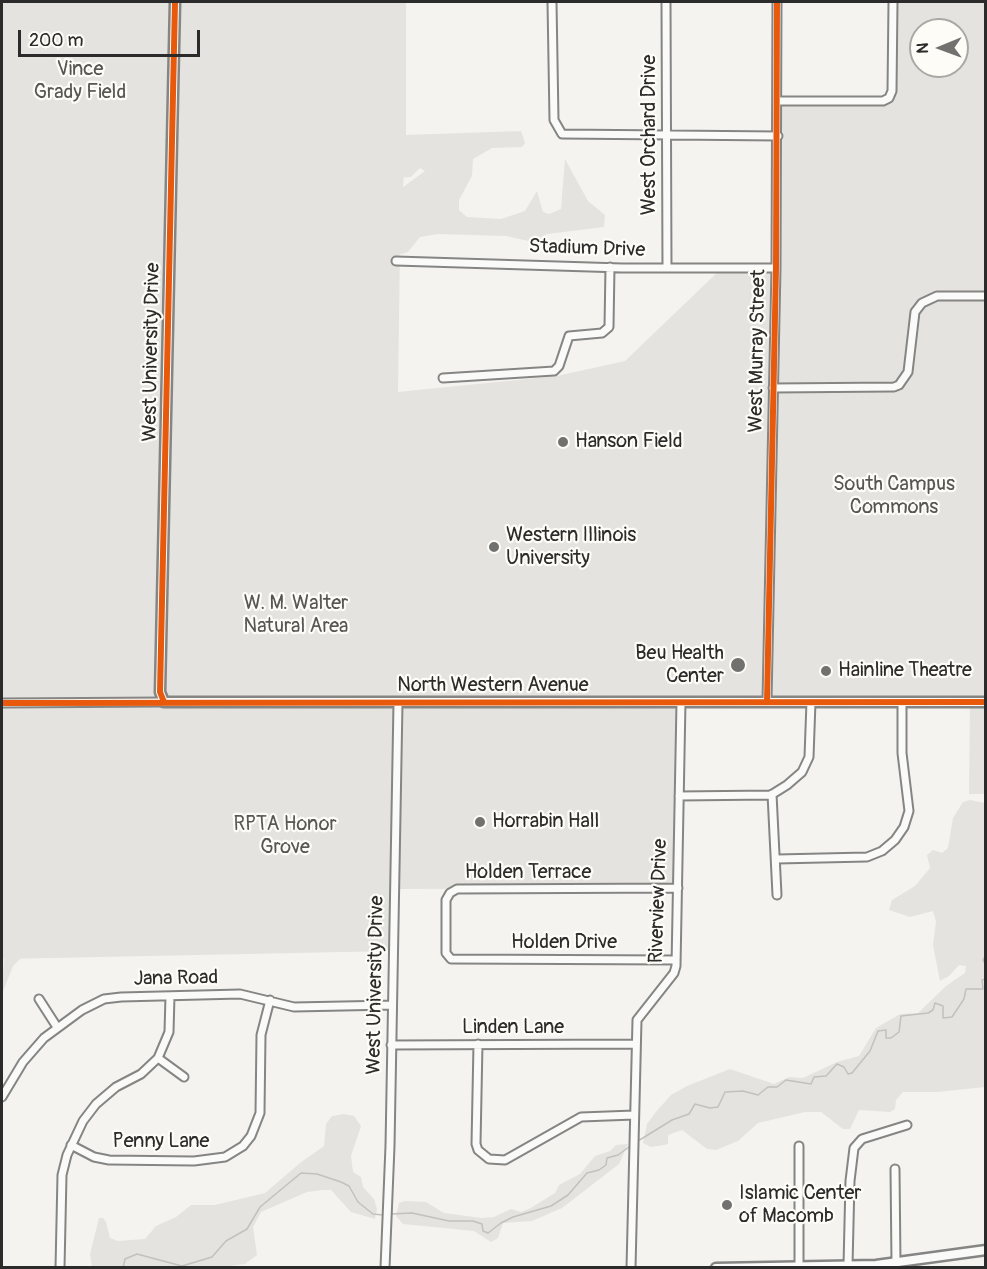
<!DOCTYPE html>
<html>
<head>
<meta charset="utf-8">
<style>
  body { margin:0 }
  #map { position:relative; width:987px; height:1269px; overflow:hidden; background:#f4f3f0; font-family:Pangolin,sans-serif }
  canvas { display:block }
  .frame { position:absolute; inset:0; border:3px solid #2b2b2b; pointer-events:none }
  .north { position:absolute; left:909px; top:18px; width:60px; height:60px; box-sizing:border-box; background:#fdfcf7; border:2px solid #a9a8a5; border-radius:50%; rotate:269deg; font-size:16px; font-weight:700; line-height:24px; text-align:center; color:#2b2b2b }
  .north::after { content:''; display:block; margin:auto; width:21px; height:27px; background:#717170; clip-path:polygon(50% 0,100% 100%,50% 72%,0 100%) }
  .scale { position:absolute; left:18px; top:30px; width:182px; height:27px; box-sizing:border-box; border:3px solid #2b2b2b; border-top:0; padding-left:8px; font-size:18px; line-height:21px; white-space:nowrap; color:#2b2b2b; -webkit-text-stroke:4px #fdfcf7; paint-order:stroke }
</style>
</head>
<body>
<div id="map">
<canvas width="987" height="1269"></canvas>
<div class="frame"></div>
<div class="north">N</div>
<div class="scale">200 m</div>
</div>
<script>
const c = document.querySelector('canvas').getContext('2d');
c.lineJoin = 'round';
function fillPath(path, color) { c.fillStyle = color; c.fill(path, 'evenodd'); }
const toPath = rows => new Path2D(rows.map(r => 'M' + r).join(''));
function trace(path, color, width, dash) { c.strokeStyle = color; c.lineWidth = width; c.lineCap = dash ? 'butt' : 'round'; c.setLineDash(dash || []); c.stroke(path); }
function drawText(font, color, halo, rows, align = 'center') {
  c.font = font + ' Pangolin,sans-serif'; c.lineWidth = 4.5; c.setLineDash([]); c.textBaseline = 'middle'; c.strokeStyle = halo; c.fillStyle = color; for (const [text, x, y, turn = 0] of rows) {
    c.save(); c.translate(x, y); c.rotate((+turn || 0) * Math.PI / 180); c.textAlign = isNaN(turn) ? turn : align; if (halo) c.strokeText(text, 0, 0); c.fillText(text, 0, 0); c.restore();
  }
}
const built = toPath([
  [2,2,406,2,406,133,400,245,398,392,557,376,625,361,723,267,776,267,777,101,889,98,893,2,985,2,985,794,969,794,970,703,681,702,678,888,395,889,393,951,2,959],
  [921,30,957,30,957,66,921,66]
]);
const green = toPath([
  [2,2,161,2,157,200,154,201,152,296,10,292,12,196,2,196],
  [965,91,985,99,985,169,981,165,983,148,973,143,889,172,851,194,842,196,828,188,825,180,838,153,881,147,881,101,894,98,895,104,946,104,954,102],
  [397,100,402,101,405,135,521,131,525,143,522,147,492,148,473,159,472,176,459,200,459,210,467,217,501,219,525,211,537,191,543,212,549,214,561,209,565,159,588,201,605,215,604,227,547,234,533,242,506,236,438,234,420,237,408,252,395,256,378,253,374,238,395,193,425,171,420,168,411,177,392,178,376,174,375,130,384,106],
  [794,124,828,124,827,154,794,153],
  [621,363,632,377,641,371,668,401,656,403,654,408,670,422,669,464,679,469,696,471,695,483,688,493,695,495,698,500,693,514,683,519,687,562,686,586,660,585,658,693,685,694,685,702,314,703,317,685,329,685,329,649,320,649,319,647,293,647,279,654,264,627,270,583,290,562,296,562,308,571,308,555,311,555,311,552,335,552,335,540,370,538,374,541,377,526,373,497,456,526,464,512,454,505,452,497,453,454,466,421,489,390,553,379],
  [825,389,852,389,852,440,891,440,892,412,902,403,905,407,901,410,901,437,914,437,915,402,970,400,968,433,981,433,981,510,970,510,970,544,923,544,922,576,969,577,969,595,980,595,980,602,974,603,967,609,926,608,907,591,778,590,780,515,825,516,826,511,837,510,838,411,826,410,826,402,822,402],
  [33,391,51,394,50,444,58,445,57,455,48,463,41,463,39,456,2,454,2,402,14,395],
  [75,460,142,461,142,515,75,514],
  [89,549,115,556,124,615,125,657,114,667,15,649,12,614,14,600,23,583,37,567,55,556,74,550],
  [921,618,952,618,951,649,920,648],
  [37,713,385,716,386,856,369,856,368,902,278,905,331,877,331,855,316,855,278,866,188,840,182,804,163,776,131,773,134,783,125,786,119,774,100,774,64,791,47,768,19,749],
  [509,752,537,752,536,797,510,797],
  [147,775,165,785,175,799,179,809,184,843,196,849,205,849,234,862,251,860,270,870,295,868,325,858,328,859,328,871,296,894,262,899,222,895,181,872,166,869,149,872,133,882,94,931,78,938,50,943,21,958,13,966,2,994,4,955,2,937,2,852,27,852,69,862,90,860,100,847,109,808,100,798,101,783,104,779,115,783,121,798,125,800,143,776],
  [970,800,985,803,985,1087,938,1092,903,1092,896,1100,895,1109,890,1112,859,1110,850,1129,843,1129,821,1112,805,1112,758,1123,738,1141,716,1150,707,1149,682,1130,668,1135,668,1144,664,1145,651,1147,643,1143,647,1124,655,1113,671,1095,687,1086,730,1069,774,1084,789,1077,803,1078,837,1062,859,1056,876,1028,900,1014,918,1013,946,986,965,973,966,966,959,965,949,976,940,981,933,945,936,922,933,911,910,917,889,910,892,900,915,886,930,868,927,855,933,850,942,853,948,848,953,818,963,802],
  [74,822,98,828,94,844,70,838],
  [344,1114,354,1116,361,1126,351,1156,353,1172,361,1177,363,1187,374,1199,377,1209,375,1219,351,1212,331,1190,322,1190,307,1192,261,1212,253,1227,257,1255,245,1264,215,1268,92,1267,90,1254,99,1218,103,1218,106,1222,110,1238,118,1241,145,1239,156,1226,176,1217,191,1205,215,1205,265,1193,300,1163,324,1146,326,1124,332,1116],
  [628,1144,619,1164,562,1208,532,1221,503,1223,498,1238,491,1242,474,1231,403,1224,396,1216,399,1203,405,1201,426,1202,444,1213,482,1218,494,1217,511,1209,521,1212,529,1209,555,1193,559,1185,580,1174,595,1156,610,1151,616,1145]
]);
const stream = toPath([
  [986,955,983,960,986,965],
  [638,1141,672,1120,689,1114,695,1104,710,1108,718,1107,725,1092,743,1091,758,1095,768,1087,777,1087,786,1080,811,1084,814,1077,826,1076,837,1064,844,1067,848,1074,852,1073,870,1051,878,1031,886,1030,886,1038,891,1038,899,1032,901,1016,928,1013,933,1010,935,1003,943,1006,943,1018,952,1017,964,999,966,989,983,989,982,980,986,979],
  [391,1214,412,1213,449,1221,473,1221,482,1224,483,1231,488,1233,501,1223,513,1217,551,1206,568,1195,587,1173,599,1170,606,1165,607,1158,618,1155,629,1147],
  [123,1268,125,1259,137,1254,182,1266,212,1257,226,1241,247,1229,260,1207,301,1173,317,1174,341,1182,349,1186,358,1202,373,1214,383,1215]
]);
const minor = toPath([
  [552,2,554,120,562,134,778,136],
  [666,2,667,267],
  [777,101,883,101,889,98,892,91,893,2],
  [396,261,622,268,776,268],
  [443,378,554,371,559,366,569,336,602,333,609,327,610,267],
  [773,388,894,387,899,385,908,372,915,312,922,303,937,296,986,296],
  [767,701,776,268,777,2],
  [2,703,164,702],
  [772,794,777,895],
  [679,796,771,795,787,785,802,772,809,757,811,702],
  [777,859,867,857,882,851,895,840,904,827,909,811,902,753,902,702],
  [676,960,451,959,446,953,446,900,450,893,457,889,678,888],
  [39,999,57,1027],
  [478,1044,476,1144,478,1150,489,1159,505,1160,581,1117,634,1115],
  [391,1045,636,1044],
  [158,1058,184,1077],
  [2,1097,23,1062,44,1038,82,1010,104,999,121,997,240,994,294,1007,392,1005],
  [71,1145,94,1157,109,1160,194,1161,225,1157,243,1146,251,1136,260,1113,261,1035,270,1000],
  [895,1169,896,1263],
  [848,1266,850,1181,854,1148,862,1139,907,1125],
  [799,1267,799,1146],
  [60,1268,62,1175,67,1155,83,1121,96,1104,116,1087,141,1074,158,1058,169,1032,170,996],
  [385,1268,390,1146,398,703],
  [631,1268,637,1020,674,973,676,966,681,702]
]);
const tertiary = toPath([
  [175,2,160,692,164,702,986,702],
  [716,1268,876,1265,986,1250]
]);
const cycleway = toPath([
  [767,701,776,268,777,2],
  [164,702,160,692,175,2],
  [2,703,986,702]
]);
const markers = [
  [563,442,6,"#717170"],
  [494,547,6,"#717170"],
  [738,665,8,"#717170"],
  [826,671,6,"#717170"],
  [480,822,6,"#717170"],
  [727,1205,6,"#717170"]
];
const parkNames = [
  ["Vince",80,70],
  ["Grady Field",80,93],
  ["South Campus",894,485],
  ["Commons",894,508],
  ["W. M. Walter",296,604],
  ["Natural Area",296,627],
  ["RPTA Honor",285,825],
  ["Grove",285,848]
];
const streetNames = [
  ["West Orchard Drive",650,135,-90],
  ["Stadium Drive",587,249,2],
  ["West Murray Street",758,351,-89],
  ["West University Drive",152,352,-89],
  ["North Western Avenue",493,686],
  ["Holden Terrace",528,873],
  ["Riverview Drive",659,901,-88],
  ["Holden Drive",564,943],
  ["Jana Road",176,979,-1],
  ["West University Drive",376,985,-89],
  ["Linden Lane",513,1028],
  ["Penny Lane",161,1142]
];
const poiNames = [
  ["Hanson Field",575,442],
  ["Western Illinois",506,536],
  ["University",506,559],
  ["Beu Health",724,654,"right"],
  ["Center",724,677,"right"],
  ["Hainline Theatre",838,671],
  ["Horrabin Hall",492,822],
  ["Islamic Center",739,1194],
  ["of Macomb",739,1217]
];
fillPath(built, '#e4e3df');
fillPath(green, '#e4e3e0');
trace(stream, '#c2c1be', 1.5);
trace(minor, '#858584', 11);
trace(tertiary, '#858584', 13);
trace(minor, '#fafaf8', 7);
trace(tertiary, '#fafaf8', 8);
trace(cycleway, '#e8590c', 6);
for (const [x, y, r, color] of markers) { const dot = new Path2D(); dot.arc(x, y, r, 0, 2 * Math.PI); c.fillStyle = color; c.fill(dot); trace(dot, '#fdfcf7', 2); }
drawText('20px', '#565655', '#fdfcf7', parkNames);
drawText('20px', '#2b2b2b', '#fdfcf7', streetNames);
drawText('20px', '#2b2b2b', '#fdfcf7', poiNames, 'left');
</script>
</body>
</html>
